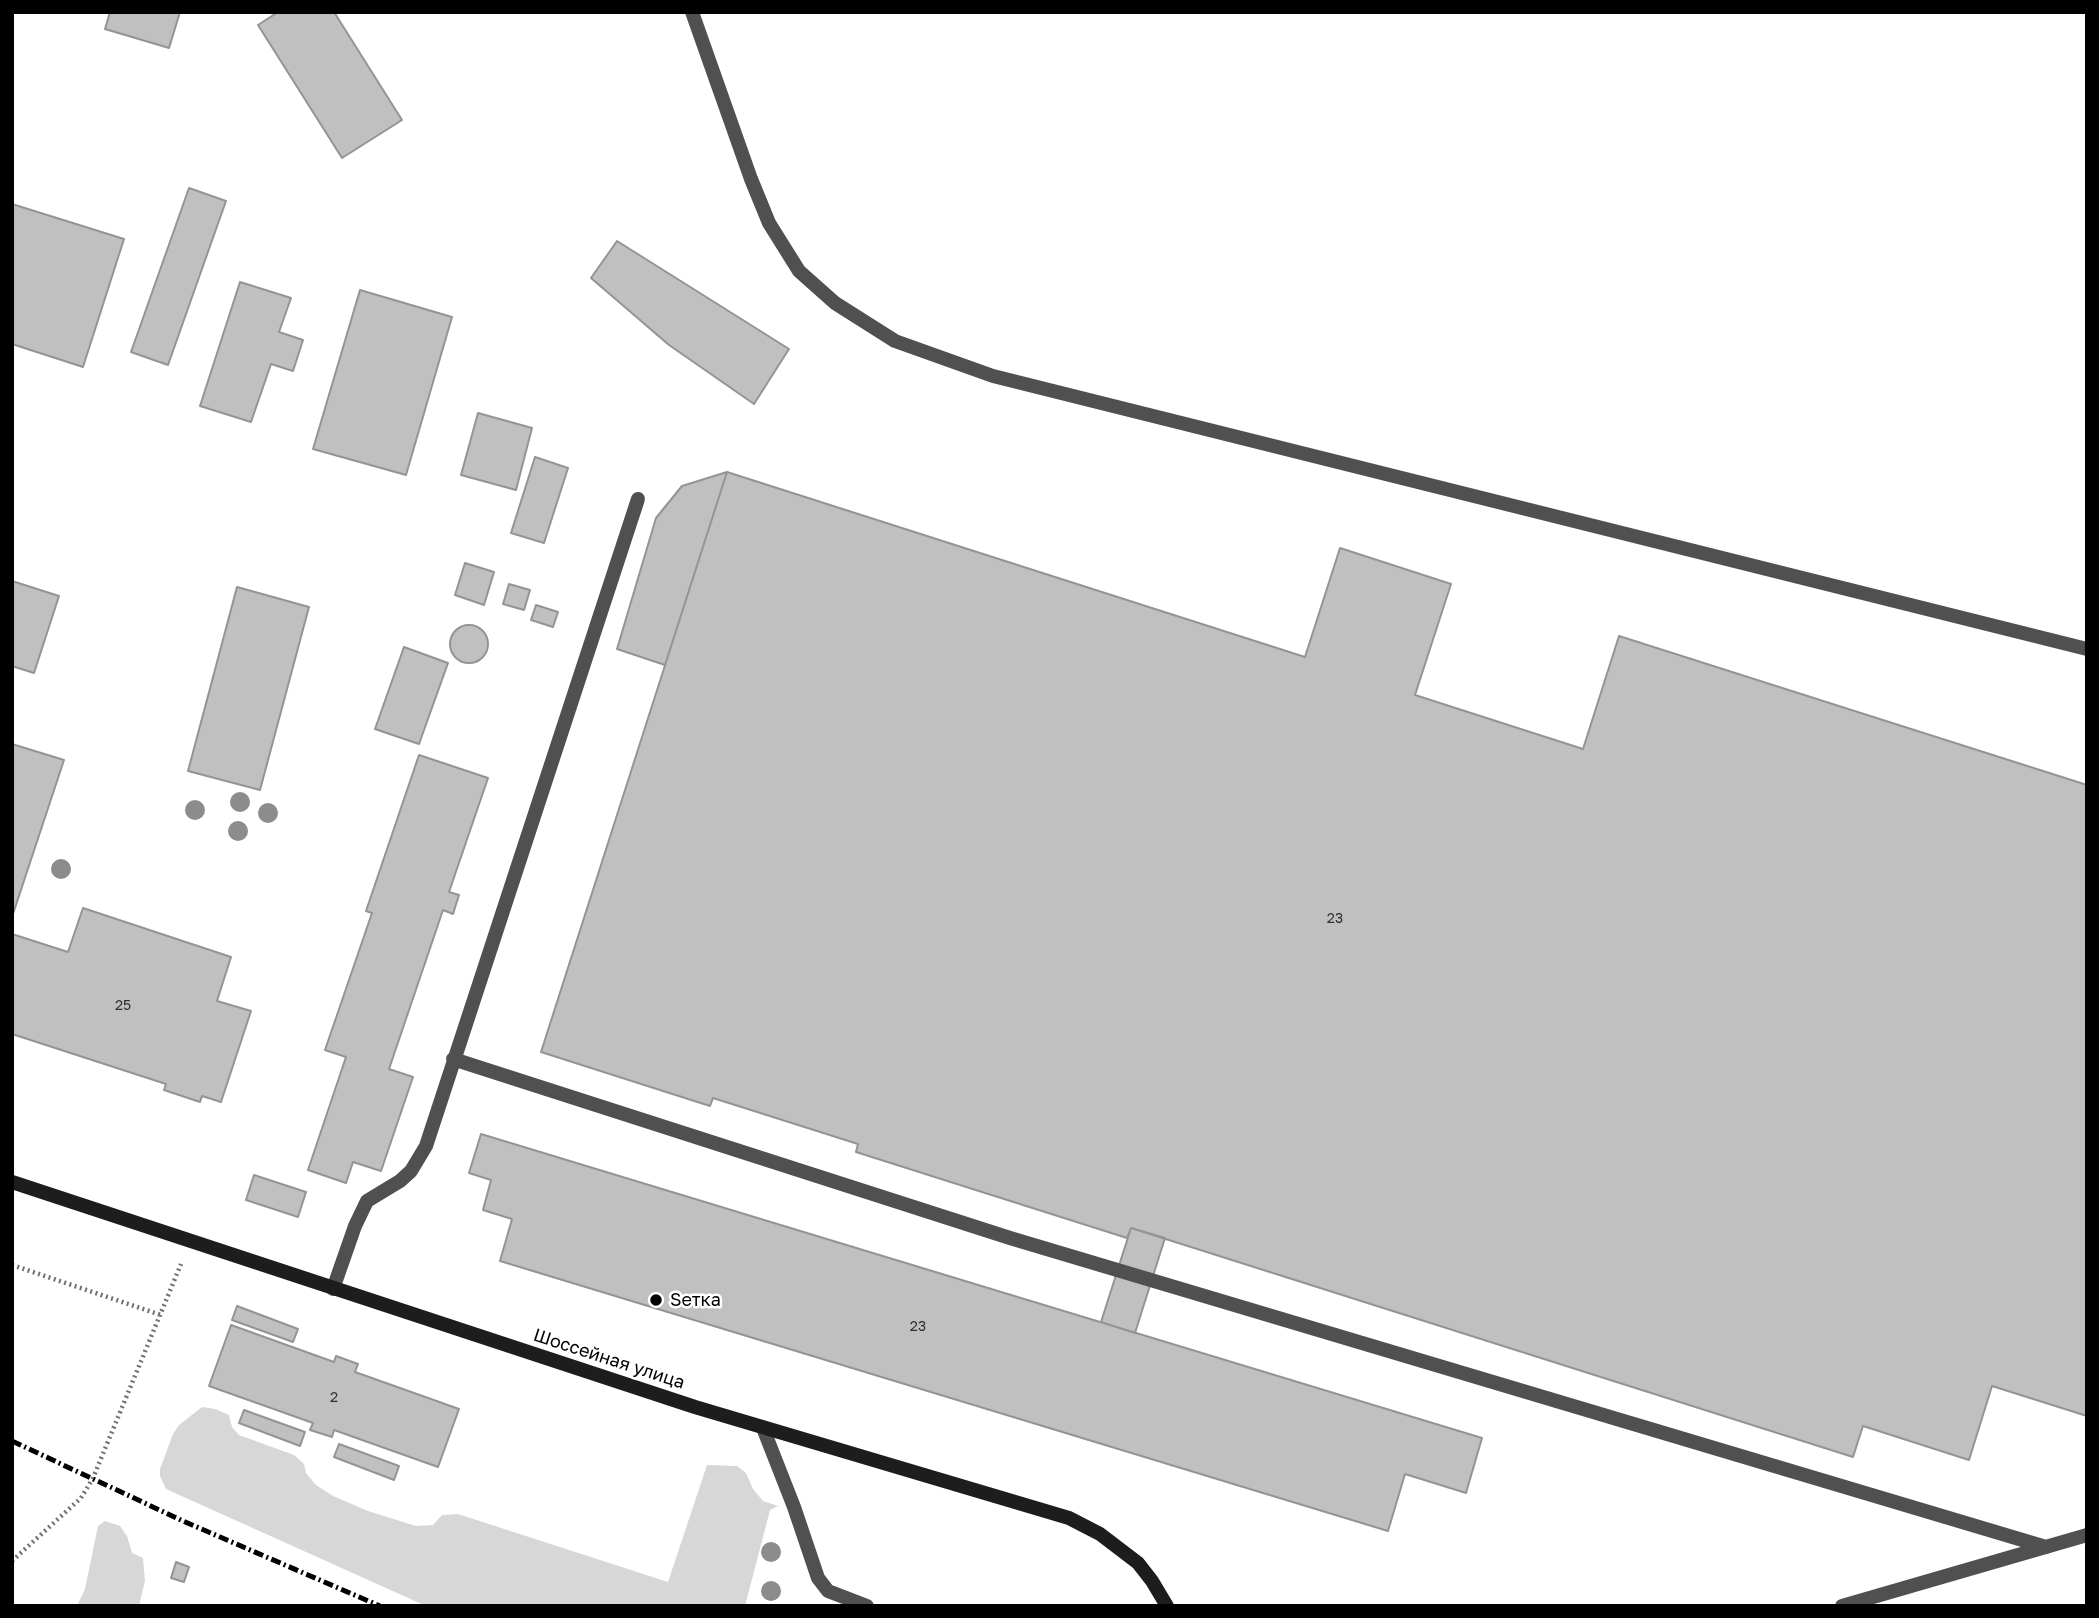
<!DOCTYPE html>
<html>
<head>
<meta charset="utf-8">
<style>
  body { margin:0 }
  #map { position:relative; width:2099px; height:1618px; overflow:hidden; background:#fff; font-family:"Golos Text",sans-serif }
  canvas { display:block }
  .frame { position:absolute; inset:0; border:14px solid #000; pointer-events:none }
</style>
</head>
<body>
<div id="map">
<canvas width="2099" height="1618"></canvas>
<div class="frame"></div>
</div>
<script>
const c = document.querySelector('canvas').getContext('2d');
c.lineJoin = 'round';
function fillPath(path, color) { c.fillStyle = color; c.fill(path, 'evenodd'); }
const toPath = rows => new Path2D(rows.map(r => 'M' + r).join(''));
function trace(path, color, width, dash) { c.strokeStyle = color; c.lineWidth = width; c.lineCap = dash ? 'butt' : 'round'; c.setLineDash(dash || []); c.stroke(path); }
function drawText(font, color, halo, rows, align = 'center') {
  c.font = font + ' "Golos Text",sans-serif'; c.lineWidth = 5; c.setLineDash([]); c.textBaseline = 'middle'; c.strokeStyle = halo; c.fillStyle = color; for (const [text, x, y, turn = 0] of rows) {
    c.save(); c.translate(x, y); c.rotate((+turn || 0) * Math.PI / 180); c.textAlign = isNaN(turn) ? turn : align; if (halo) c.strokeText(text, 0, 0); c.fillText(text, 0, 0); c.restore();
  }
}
const green = toPath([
  [202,1407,215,1409,229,1415,232,1427,239,1435,294,1455,304,1464,306,1473,316,1485,333,1496,368,1511,416,1526,433,1525,442,1515,458,1514,668,1582,707,1465,737,1466,746,1473,753,1489,763,1501,778,1506,770,1510,745,1606,426,1606,166,1489,160,1476,160,1469,173,1434,179,1425],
  [105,1521,120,1526,127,1536,132,1553,143,1558,145,1581,139,1606,77,1606,85,1589,98,1526]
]);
const building = toPath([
  [110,12,180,12,169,48,105,29,110,12],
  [278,12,334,12,402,120,342,158,258,25,278,12],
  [189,188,226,201,168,365,131,352,189,188],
  [12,204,124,239,83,367,12,344,12,204],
  [617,241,789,349,754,404,669,345,591,278,617,241],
  [240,282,291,298,279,332,303,340,293,371,271,364,251,422,200,406,240,282],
  [360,290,452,317,406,475,313,449,360,290],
  [478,413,532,428,516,490,461,475,478,413],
  [535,457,568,468,544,543,511,533,535,457],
  [727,472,1305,657,1340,548,1451,584,1415,695,1583,749,1619,636,2087,785,2087,1416,1992,1386,1969,1460,1863,1426,1853,1457,1131,1228,1127,1238,856,1152,858,1144,713,1098,710,1106,541,1052,727,472],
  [727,472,665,665,617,649,656,518,682,486,727,472],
  [465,563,494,572,484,605,455,595,465,563],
  [12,581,59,596,34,673,12,666,12,581],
  [509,584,530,590,524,610,503,604,509,584],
  [237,587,309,607,260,790,188,771,237,587],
  [536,605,558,612,553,627,531,620,536,605],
  '450 644a19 19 0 1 1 38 0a19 19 0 1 1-38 0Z',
  [404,647,448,663,419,744,375,729,404,647],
  [12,744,64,760,12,917,12,744],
  [419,755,488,778,449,892,459,895,453,914,443,910,389,1069,413,1077,381,1171,353,1162,346,1183,308,1170,346,1057,325,1050,372,913,366,911,419,755],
  [83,908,231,957,217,1001,251,1011,221,1102,202,1096,200,1102,164,1090,166,1084,12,1034,12,934,68,952,83,908],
  [481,1134,1482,1438,1466,1493,1405,1474,1388,1531,500,1261,512,1219,483,1210,491,1180,469,1173,481,1134],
  [254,1175,306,1192,298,1217,246,1200,254,1175],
  [1131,1228,1165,1238,1135,1333,1101,1322,1131,1228],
  [237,1306,298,1329,293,1342,232,1320,237,1306],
  [231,1325,334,1362,336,1356,358,1364,355,1372,459,1409,438,1467,334,1430,332,1437,310,1430,313,1423,209,1386,231,1325],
  [244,1410,305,1432,300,1446,239,1423,244,1410],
  [339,1444,399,1466,394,1480,334,1457,339,1444],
  [176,1562,189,1567,184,1582,171,1578,176,1562]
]);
const path = toPath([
  [12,1265,161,1315],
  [12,1561,81,1498,93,1478,181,1264]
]);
const lane = toPath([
  [692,12,751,179,769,223,799,271,835,303,895,341,993,376,2087,649],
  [453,1059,1010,1238,2046,1547],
  [333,1289,355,1226,367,1201,400,1181,411,1171,426,1146,638,499],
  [763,1428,794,1507,818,1578,828,1591,867,1606],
  [1842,1606,2087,1535]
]);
const secondary = toPath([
  [12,1182,695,1407,1069,1518,1100,1534,1138,1563,1152,1581,1167,1606]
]);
const rail = toPath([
  [12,1441,183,1521,380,1606]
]);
const trees = [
  [240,802],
  [195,810],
  [268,813],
  [238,831],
  [61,869],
  [771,1552],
  [771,1591]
];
const markers = [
  [656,1300,7,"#000"]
];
const numberNames = [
  ["23",1335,919],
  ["25",123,1006],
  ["23",918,1327],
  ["2",334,1398]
];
const poiNames = [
  ["Sетка",670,1300]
];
const streetNames = [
  ["Шоссейная улица",609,1359,18]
];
fillPath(green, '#d7d7d7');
fillPath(building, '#c0c0c0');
trace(building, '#949494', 2);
trace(path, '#727272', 4.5, [2, 3.5]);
trace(lane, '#505050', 14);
trace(secondary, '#1d1d1d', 14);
trace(rail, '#000', 5, [10, 3.5, 2, 3.5]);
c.fillStyle = '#8c8c8c';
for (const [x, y] of trees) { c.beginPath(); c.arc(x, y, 10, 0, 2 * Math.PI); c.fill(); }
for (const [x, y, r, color] of markers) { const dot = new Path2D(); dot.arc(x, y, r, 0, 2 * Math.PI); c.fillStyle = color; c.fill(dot); trace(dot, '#fff', 2.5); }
drawText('14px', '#303030', null, numberNames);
drawText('18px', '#000', '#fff', poiNames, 'left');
drawText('18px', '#000', '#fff', streetNames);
</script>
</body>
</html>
